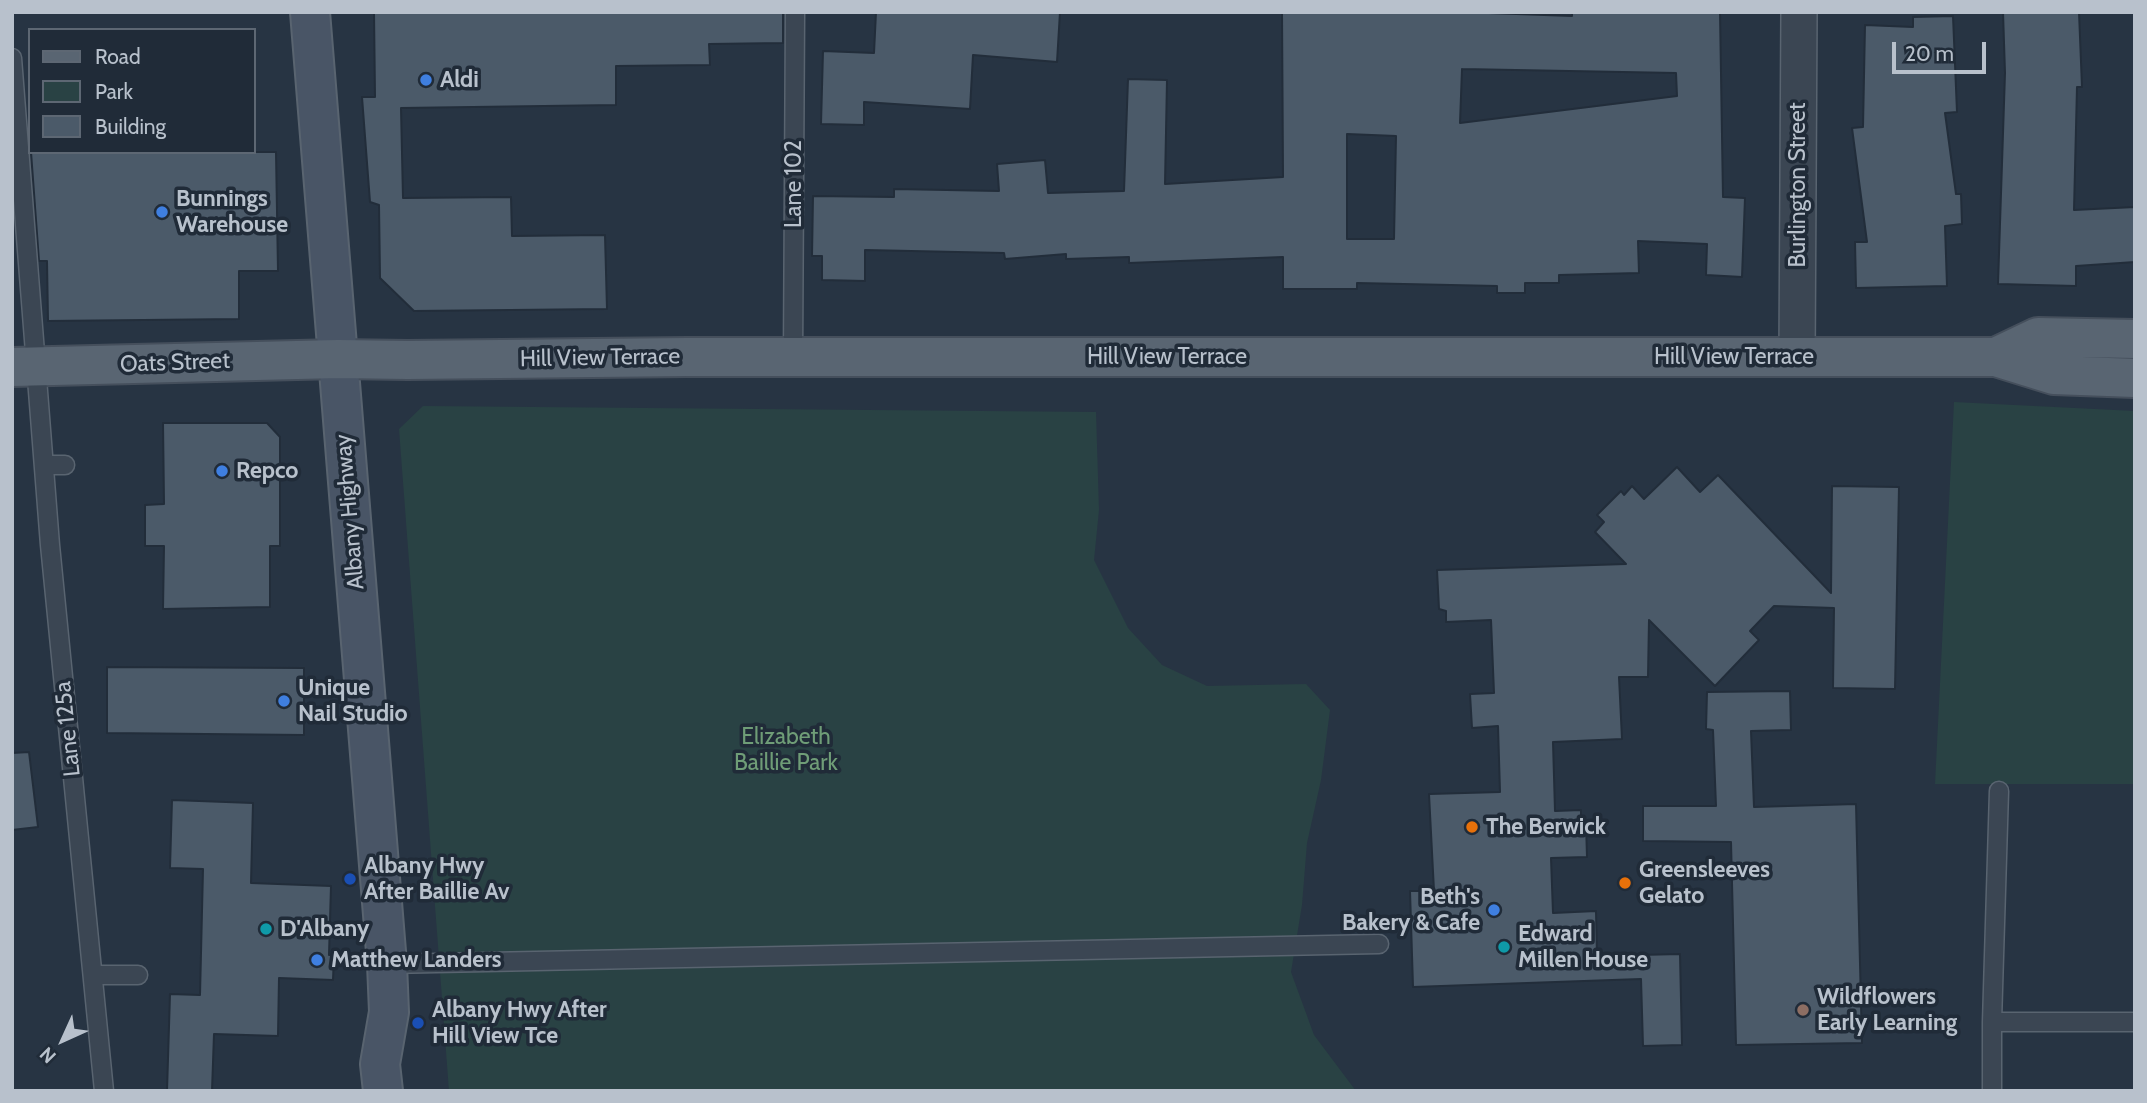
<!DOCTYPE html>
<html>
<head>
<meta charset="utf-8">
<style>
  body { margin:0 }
  #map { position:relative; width:2147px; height:1103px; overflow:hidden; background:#273443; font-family:Cabin,sans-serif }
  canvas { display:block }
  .frame { position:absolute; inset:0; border:14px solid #b8c1cc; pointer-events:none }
  .legend { position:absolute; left:28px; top:28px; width:228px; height:126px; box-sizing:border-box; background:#202b38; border:2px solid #5d6773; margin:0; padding:9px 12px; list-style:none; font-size:21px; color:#b8c1cc }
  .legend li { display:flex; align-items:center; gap:14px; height:35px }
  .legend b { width:35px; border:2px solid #5d6773 }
  .north { position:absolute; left:28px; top:1005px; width:70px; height:70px; -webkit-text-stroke:5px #202b38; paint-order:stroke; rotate:225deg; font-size:19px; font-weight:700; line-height:28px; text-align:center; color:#b8c1cc }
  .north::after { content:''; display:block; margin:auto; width:24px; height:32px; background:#b8c1cc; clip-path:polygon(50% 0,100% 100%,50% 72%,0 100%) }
  .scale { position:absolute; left:1892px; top:42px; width:94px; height:32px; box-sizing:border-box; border:4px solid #b8c1cc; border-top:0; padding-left:9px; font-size:21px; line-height:24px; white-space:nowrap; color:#b8c1cc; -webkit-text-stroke:5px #202b38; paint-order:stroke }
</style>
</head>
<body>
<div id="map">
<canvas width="2147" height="1103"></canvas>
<div class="frame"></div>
<ul class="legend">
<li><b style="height:9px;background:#596572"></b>Road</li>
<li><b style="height:19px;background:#294244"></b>Park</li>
<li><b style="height:19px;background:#4b5a69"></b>Building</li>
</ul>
<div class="north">N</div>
<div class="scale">20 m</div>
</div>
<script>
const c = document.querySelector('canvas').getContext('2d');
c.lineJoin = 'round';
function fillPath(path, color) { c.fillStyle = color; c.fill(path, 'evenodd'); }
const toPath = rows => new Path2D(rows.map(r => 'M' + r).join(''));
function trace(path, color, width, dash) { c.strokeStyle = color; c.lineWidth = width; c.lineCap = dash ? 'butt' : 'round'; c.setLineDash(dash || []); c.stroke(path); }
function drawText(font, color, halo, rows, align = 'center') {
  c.font = font + ' Cabin,sans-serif'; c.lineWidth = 7; c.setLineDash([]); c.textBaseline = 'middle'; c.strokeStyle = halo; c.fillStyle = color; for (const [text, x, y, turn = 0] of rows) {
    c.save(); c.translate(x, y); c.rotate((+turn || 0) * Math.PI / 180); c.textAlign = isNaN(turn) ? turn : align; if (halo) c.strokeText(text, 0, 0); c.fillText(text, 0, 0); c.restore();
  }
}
const green = toPath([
  [1954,402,2135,411,2135,784,1935,784],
  [423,406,1096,412,1099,510,1094,560,1128,628,1162,665,1207,686,1306,684,1330,710,1321,780,1307,843,1302,905,1291,972,1314,1035,1356,1091,449,1091,399,429]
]);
const building = toPath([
  [374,12,783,12,783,43,709,44,710,65,616,66,616,105,401,108,403,198,511,197,512,236,605,235,607,309,414,311,380,278,379,205,370,202,362,97,375,97,374,12],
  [876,12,1060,12,1057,62,973,55,970,109,864,102,864,125,821,124,823,51,874,53,876,12],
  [1282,12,1461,12,1572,16,1572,12,1720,12,1723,197,1745,198,1742,277,1706,275,1707,244,1638,241,1639,273,1559,275,1559,283,1525,283,1525,293,1497,293,1497,286,1357,283,1357,289,1283,289,1283,257,1129,263,1129,257,1066,259,1066,254,1005,259,1004,253,865,250,865,281,822,280,822,256,812,256,813,196,894,197,894,189,999,191,997,164,1045,160,1048,193,1124,191,1128,79,1167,80,1165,184,1283,177,1282,12],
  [1462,69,1676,73,1677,96,1460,123,1462,69],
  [1347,134,1396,136,1394,239,1347,239,1347,134],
  [2003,12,2079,12,2082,87,2077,87,2074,210,2135,207,2135,262,2076,266,2076,286,1998,284,2005,73,2003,12],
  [1953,16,1957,112,1945,113,1956,194,1961,194,1962,224,1945,226,1947,286,1856,288,1855,242,1867,242,1852,128,1863,127,1865,25,1913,27,1913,17,1953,16],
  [31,152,276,152,278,271,239,271,239,319,48,321,47,261,39,261,31,152],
  [163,423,267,423,280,437,280,546,270,546,270,607,163,609,164,546,145,546,145,505,164,504,163,423],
  [1677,467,1700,492,1718,475,1831,593,1832,486,1899,487,1895,689,1833,688,1834,608,1774,606,1750,631,1759,640,1715,686,1649,620,1648,677,1619,677,1622,739,1553,742,1555,811,1581,810,1581,823,1586,823,1587,857,1551,858,1553,913,1596,911,1597,956,1680,954,1682,1045,1643,1046,1641,979,1413,987,1410,891,1434,891,1429,794,1500,792,1498,726,1472,728,1470,694,1494,693,1491,620,1446,622,1446,611,1439,609,1437,570,1626,564,1595,532,1604,522,1597,515,1621,491,1624,495,1632,486,1644,499,1677,467],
  [107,667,304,668,304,735,107,733,107,667],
  [1790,691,1791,730,1751,731,1754,807,1856,804,1862,1043,1736,1045,1731,842,1643,841,1643,806,1716,806,1713,730,1706,729,1707,692,1790,691],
  [29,752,38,827,12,830,12,753,29,752],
  [172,800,253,803,251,883,331,886,329,955,334,955,333,980,279,978,278,1036,214,1034,212,1091,167,1091,170,994,200,995,203,869,170,868,172,800]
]);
const service = toPath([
  [12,58,50,545,104,1091],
  [793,357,795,12],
  [44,465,65,465],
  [387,964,1379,944],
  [93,975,138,975],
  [1992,1022,2135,1022],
  [1992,1091,1992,1022,1999,791]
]);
const minor = toPath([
  [1797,357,1799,12]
]);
const secondary = toPath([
  [310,12,387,964,389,1012,380,1064,383,1091]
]);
const primary = toPath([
  [1996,357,2038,337,2135,339],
  [12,367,338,359,408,360,687,357,1996,357,2054,375,2135,378]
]);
const markers = [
  [426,80,7,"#3f7fe0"],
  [162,212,7,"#3f7fe0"],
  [222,471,7,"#3f7fe0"],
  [284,701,7,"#3f7fe0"],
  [1472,827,7,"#e8710a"],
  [350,879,7,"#1a4fb4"],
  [1625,883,7,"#e8710a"],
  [1494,910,7,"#3f7fe0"],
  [266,929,7,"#0f9aa8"],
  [1504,947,7,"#0f9aa8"],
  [317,960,7,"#3f7fe0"],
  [1803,1010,7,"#8d6e63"],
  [418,1023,7,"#1a4fb4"]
];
const poiNames = [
  ["Aldi",440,80],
  ["Bunnings",176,199],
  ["Warehouse",176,225],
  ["Repco",236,471],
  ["Unique",298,688],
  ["Nail Studio",298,714],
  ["The Berwick",1486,827],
  ["Albany Hwy",364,866],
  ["After Baillie Av",364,892],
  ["Greensleeves",1639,870],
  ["Gelato",1639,896],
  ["Beth's",1480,897,"right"],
  ["Bakery & Cafe",1480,923,"right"],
  ["D'Albany",280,929],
  ["Edward",1518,934],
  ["Millen House",1518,960],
  ["Matthew Landers",331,960],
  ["Wildflowers",1817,997],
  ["Early Learning",1817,1023],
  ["Albany Hwy After",432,1010],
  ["Hill View Tce",432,1036]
];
const streetNames = [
  ["Lane 102",794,184,-90],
  ["Burlington Street",1798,185,-90],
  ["Hill View Terrace",1167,357],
  ["Hill View Terrace",1734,357],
  ["Hill View Terrace",600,358,-1],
  ["Oats Street",175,363,-2],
  ["Albany Highway",350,512,-95],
  ["Lane 125a",68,729,-96]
];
const parkNames = [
  ["Elizabeth",786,737],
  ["Baillie Park",786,763]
];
fillPath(green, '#294244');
fillPath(building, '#4b5a69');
trace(building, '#222d3a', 2);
trace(service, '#596470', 21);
trace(minor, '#596470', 38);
trace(secondary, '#596470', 42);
trace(primary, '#454f5c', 42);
trace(service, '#3b4653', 18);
trace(minor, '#3b4653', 35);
trace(secondary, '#495566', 38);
trace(primary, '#596572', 38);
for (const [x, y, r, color] of markers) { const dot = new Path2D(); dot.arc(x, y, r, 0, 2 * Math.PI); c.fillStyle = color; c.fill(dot); trace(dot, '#202b38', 2.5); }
drawText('bold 23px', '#b8c1cc', '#202b38', poiNames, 'left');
drawText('23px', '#b8c1cc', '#202b38', streetNames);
drawText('23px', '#6f9d77', '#202b38', parkNames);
</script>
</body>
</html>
